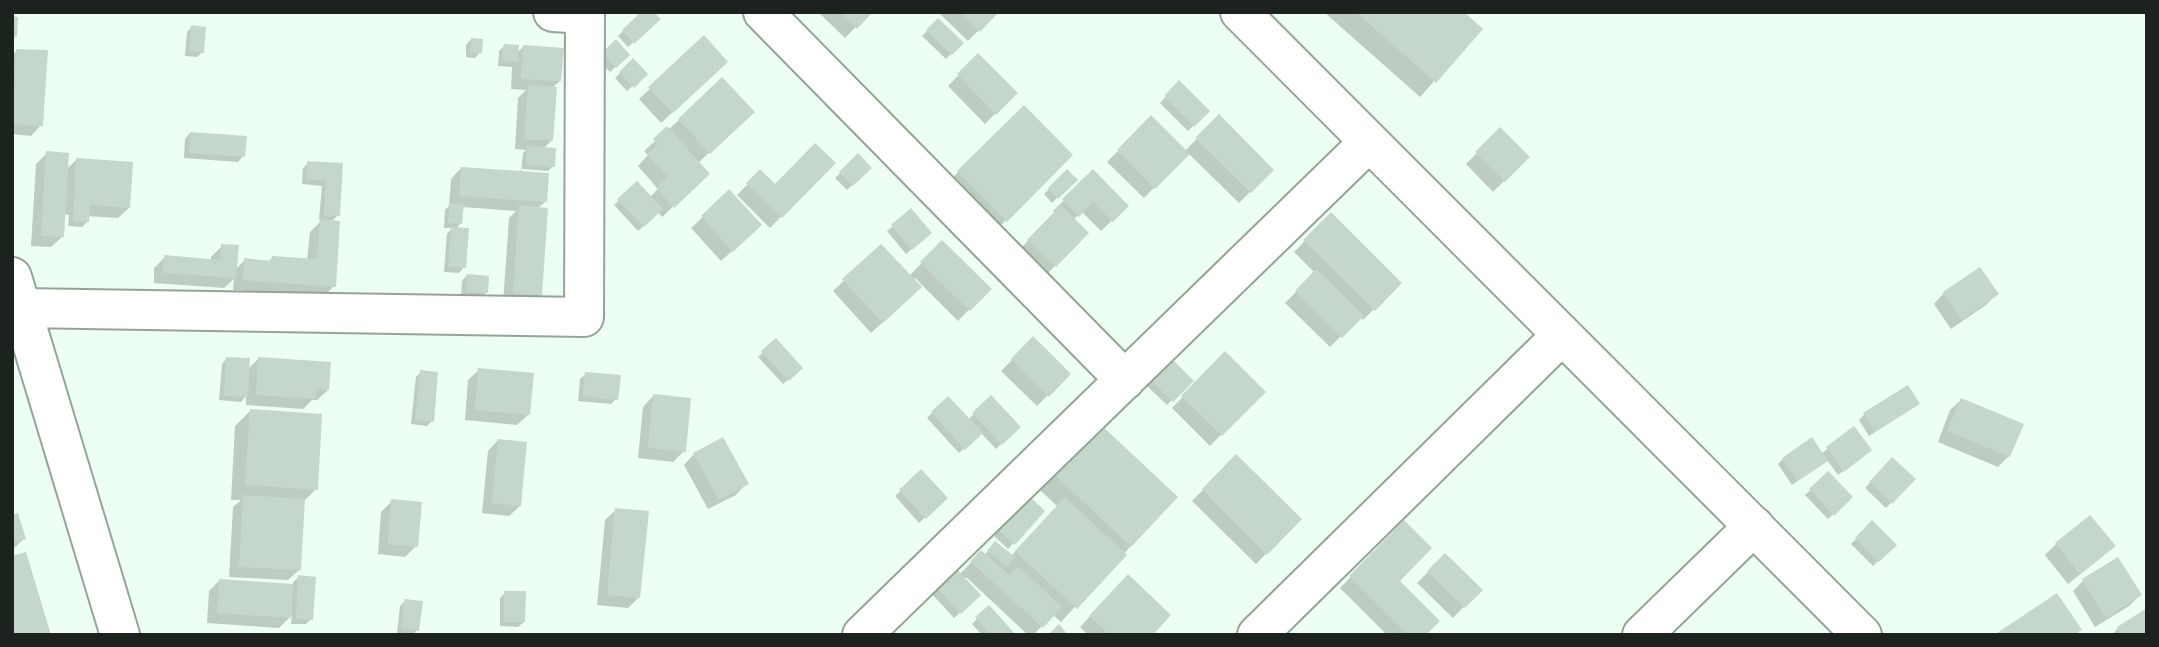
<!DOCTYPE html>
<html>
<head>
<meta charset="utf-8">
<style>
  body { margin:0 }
  #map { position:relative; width:2159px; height:647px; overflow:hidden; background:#edfef2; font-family:"Fira Sans",sans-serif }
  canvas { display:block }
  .frame { position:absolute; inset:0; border:14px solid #1c221e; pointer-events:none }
</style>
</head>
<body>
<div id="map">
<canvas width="2159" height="647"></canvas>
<div class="frame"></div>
</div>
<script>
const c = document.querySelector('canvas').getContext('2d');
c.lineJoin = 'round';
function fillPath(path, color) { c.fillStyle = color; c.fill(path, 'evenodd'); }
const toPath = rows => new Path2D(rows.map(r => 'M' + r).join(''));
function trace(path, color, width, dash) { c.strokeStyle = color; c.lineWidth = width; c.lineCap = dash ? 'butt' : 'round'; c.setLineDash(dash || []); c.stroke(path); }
const shadow = toPath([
  [643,12,658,19,628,47,618,36],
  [818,12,870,12,845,38],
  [938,12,997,12,968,41],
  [1324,12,1462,12,1481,29,1420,97],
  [938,20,962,43,946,59,922,36],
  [192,27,203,52,197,57,185,56,187,32],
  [704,38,715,72,661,123,639,99],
  [471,39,480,52,475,58,466,57,466,45],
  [616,42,628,55,610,72,598,59],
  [504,46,517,53,524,46,560,81,551,89,552,140,543,149,553,166,548,171,522,169,522,173,545,202,538,208,541,294,530,305,503,303,509,218,516,211,462,207,461,223,456,229,464,267,459,273,444,272,447,234,452,228,444,228,445,210,449,206,451,179,461,168,521,173,523,153,526,150,515,149,518,98,526,90,511,89,512,67,498,66,499,51],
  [17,51,41,125,31,136,12,134,12,55],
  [978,55,1015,93,985,124,948,86],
  [633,61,646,74,627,91,615,78],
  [1179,83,1208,111,1188,131,1160,103],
  [1024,107,1071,155,991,235,943,187],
  [1219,116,1272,170,1239,203,1188,153,1144,198,1107,162,1151,118,1185,151],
  [679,120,742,122,698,163,697,184,662,217,658,212,638,231,614,205,637,183,650,197,658,189,638,166,648,155,644,151],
  [1500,130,1528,157,1493,192,1466,164],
  [190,133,243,156,238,162,184,158,185,139],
  [47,153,66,170,77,159,129,208,118,218,87,216,87,222,82,227,68,226,69,215,64,214,62,237,51,247,31,246,36,164],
  [858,156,869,168,847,190,835,178],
  [308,163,341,165,338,215,331,222,334,286,323,297,233,290,234,279,224,288,154,283,154,268,165,257,211,261,211,257,222,246,235,270,245,260,268,262,273,257,307,260,310,232,322,220,319,219,322,186,302,184,303,168],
  [834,163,770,228,737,195,760,172,775,187],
  [1067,171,1075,180,1052,203,1044,194],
  [1093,172,1127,206,1101,231,1082,212,1073,220,1087,233,1044,277,1018,251,1055,214,1053,211],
  [729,192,749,236,721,261,691,228],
  [910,211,924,238,906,254,887,231],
  [1331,214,1400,283,1363,320,1360,317,1330,347,1285,303,1315,273,1294,252],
  [942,243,989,289,958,321,915,278,909,298,871,333,833,291,881,246,909,276],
  [467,275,486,293,481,298,461,297,462,281],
  [1944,293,1997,294,1986,305,1951,329,1934,304],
  [1033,339,1069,374,1037,406,1001,371],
  [776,340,801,368,783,384,758,357],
  [1225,354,1263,392,1210,446,1172,408],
  [227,358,247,370,258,359,328,390,317,400,312,400,303,409,246,405,246,396,241,402,219,400,222,364],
  [1169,359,1191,381,1167,405,1145,384],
  [479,370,528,415,517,425,465,420,468,380],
  [421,372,432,421,427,426,411,424,416,377],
  [586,374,616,399,611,404,578,401,580,379],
  [653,396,684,451,673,462,638,458,643,407],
  [948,398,968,420,991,398,1019,427,996,449,981,433,959,453,927,418],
  [1961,400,2009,456,1998,467,1938,442,1950,410],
  [1918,404,1869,436,1859,420,1864,415],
  [250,411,316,489,303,502,299,570,288,580,229,577,233,507,241,500,231,500,235,426],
  [1854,428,1865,455,1838,475,1827,460,1792,485,1778,464,1783,459,1821,454],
  [498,440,520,506,509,516,482,513,488,451],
  [1084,440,1175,498,1061,622,1053,615,1033,635,1028,635,966,577,964,579,979,595,954,618,931,593,956,570,960,574,981,552,985,555,990,548,1011,556,1058,507,1039,489],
  [694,454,746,484,736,495,708,509,684,465],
  [1236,456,1300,519,1256,564,1192,501],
  [1892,459,1913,479,1886,508,1865,488],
  [921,471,945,498,919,523,895,496],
  [1828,474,1851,497,1828,519,1805,495],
  [1028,498,1043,511,1008,549,994,536],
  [392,501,416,546,405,557,378,554,381,512],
  [616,510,639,597,628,608,597,605,605,520],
  [12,517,24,539,12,550],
  [1404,523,1397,581,1424,635,1387,635,1340,588],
  [1872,523,1894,545,1873,566,1851,544],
  [2056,544,2103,556,2068,584,2045,555],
  [1445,555,1480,590,1453,618,1417,583],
  [299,577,311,619,306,624,291,624,292,615,279,628,207,623,209,591,219,581,293,585,293,582],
  [2083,581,2140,595,2129,606,2095,627,2073,591],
  [1117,587,1150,635,1088,635,1080,627],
  [505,593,524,622,518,627,500,626,500,598],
  [405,601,417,630,413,635,397,633,400,606],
  [988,608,1013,635,982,635,972,624],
  [2118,628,2147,635,2112,635]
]);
const building = toPath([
  [641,12,654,12,661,19,634,44,622,30],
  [839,12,873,12,857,29],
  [959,12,999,12,980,32],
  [1356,12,1464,12,1483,29,1436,83],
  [12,16,18,17,17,37,12,36],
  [938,18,964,43,952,55,926,30],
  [191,25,206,27,204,53,189,51],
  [704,35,728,62,673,113,648,87],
  [471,38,483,39,482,53,470,53],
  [616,39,630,55,616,68,602,53],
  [504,44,519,45,518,62,502,61],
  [523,45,564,48,561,81,521,79],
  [16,49,48,50,43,126,12,124],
  [978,53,1018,93,996,115,957,74],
  [633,58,648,74,634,88,619,72],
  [722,77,755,112,710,154,678,119],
  [1179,80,1210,111,1194,127,1164,96],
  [528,85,557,87,553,141,524,139],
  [1024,105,1073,155,1007,222,957,171],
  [1219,114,1274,170,1251,193,1195,138],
  [1151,115,1190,154,1155,189,1117,150],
  [667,126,710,174,674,208,656,188,668,177,647,154,658,144,653,139],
  [1500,127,1530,157,1505,182,1475,152],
  [190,132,247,136,245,157,189,153],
  [815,143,836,163,782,218,746,183,760,169,775,184],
  [527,146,556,148,555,167,526,165],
  [46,151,69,153,64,237,41,236],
  [858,153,872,168,853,186,839,172],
  [76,158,133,162,130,208,90,205,89,222,73,221],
  [307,161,343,163,340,216,324,215,326,181,306,179],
  [461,167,549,173,547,202,459,196],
  [1067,169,1078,180,1058,199,1048,188],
  [1093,169,1129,206,1113,222,1093,202,1079,217,1062,199],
  [637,181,663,209,644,227,617,199],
  [729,189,762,225,733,252,701,216],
  [450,203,464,204,462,224,448,223],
  [519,205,548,208,542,295,513,293],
  [1061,205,1089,233,1056,267,1027,240],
  [911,208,932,233,912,250,891,225],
  [1331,212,1402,283,1375,311,1303,240],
  [320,219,340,221,336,287,243,280,244,258,271,261,272,256,317,259],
  [451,227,469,228,466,268,448,267],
  [942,240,992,289,970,311,920,262],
  [221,244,239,245,236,278,163,273,164,255,220,260],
  [881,244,922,287,883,323,842,279],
  [1980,267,1999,294,1962,320,1943,292],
  [1316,269,1364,316,1342,338,1295,291],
  [467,274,489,276,488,293,466,292],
  [1033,336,1071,374,1049,397,1011,359],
  [776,338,803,368,789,381,761,351],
  [1225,351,1266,392,1222,436,1181,396],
  [1169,356,1194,381,1173,402,1148,377],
  [226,357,250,358,248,397,224,396],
  [258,357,331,362,329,390,316,389,316,399,256,395],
  [478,368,534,373,530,415,475,410],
  [420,370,438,372,434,422,415,420],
  [585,372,621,375,618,400,583,396],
  [1908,385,1920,404,1875,432,1863,413],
  [653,394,691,398,686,452,648,448],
  [991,395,1021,427,1002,445,972,413],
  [948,396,983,433,965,450,931,412],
  [1961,398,2024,424,2010,457,1947,431],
  [250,409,322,414,318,490,245,485],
  [1099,423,1178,497,1131,547,1053,473],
  [1854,426,1872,450,1844,472,1826,447],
  [723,437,749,484,719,500,693,453],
  [1812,437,1828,461,1798,481,1782,458],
  [498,439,527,442,521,506,492,503],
  [1236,454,1302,519,1267,555,1202,489],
  [1892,457,1916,479,1892,504,1869,482],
  [921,469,948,498,926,519,899,490],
  [1828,471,1853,497,1834,516,1809,489],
  [243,495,305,499,301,570,239,567],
  [1028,495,1045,511,1015,545,998,530],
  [1065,497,1127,555,1077,609,1015,551],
  [391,499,422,502,418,547,388,544],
  [615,508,649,511,640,598,607,595],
  [18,513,26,539,12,543,12,515],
  [2090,515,2116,546,2080,574,2055,543],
  [1404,520,1432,548,1400,581,1440,621,1426,635,1408,635,1349,576],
  [1872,520,1897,545,1879,562,1855,538],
  [995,541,1015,557,1007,567,987,551],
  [981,550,1009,575,1018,566,1062,607,1043,628,970,561],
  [26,552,51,635,12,635,12,556],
  [1445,553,1483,590,1465,608,1427,571],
  [2118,557,2142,595,2106,618,2082,579],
  [956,568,981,595,961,614,935,586],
  [1128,574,1171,615,1153,635,1110,635,1089,616],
  [298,575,316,577,313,620,296,619],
  [219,579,293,584,291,618,217,613],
  [504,591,526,591,525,622,504,622],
  [2057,593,2082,630,2074,635,1994,635],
  [405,599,423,601,419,631,401,628],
  [989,605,1016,635,991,635,975,617],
  [2147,608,2147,635,2122,635,2117,627],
  [1059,624,1068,635,1048,635]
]);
const street = toPath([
  [553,12,585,14],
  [763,12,1125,380],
  [12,277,120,635],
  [12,305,22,308,584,317,585,12],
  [862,635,1369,142],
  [1257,635,1562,335],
  [1642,635,1754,526]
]);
const secondary = toPath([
  [1240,12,1862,635]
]);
fillPath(shadow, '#0003');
fillPath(building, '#c5d6ca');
trace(street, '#94a499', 42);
trace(secondary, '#94a499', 42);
trace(street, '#fff', 38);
trace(secondary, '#fff', 38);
</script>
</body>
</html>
